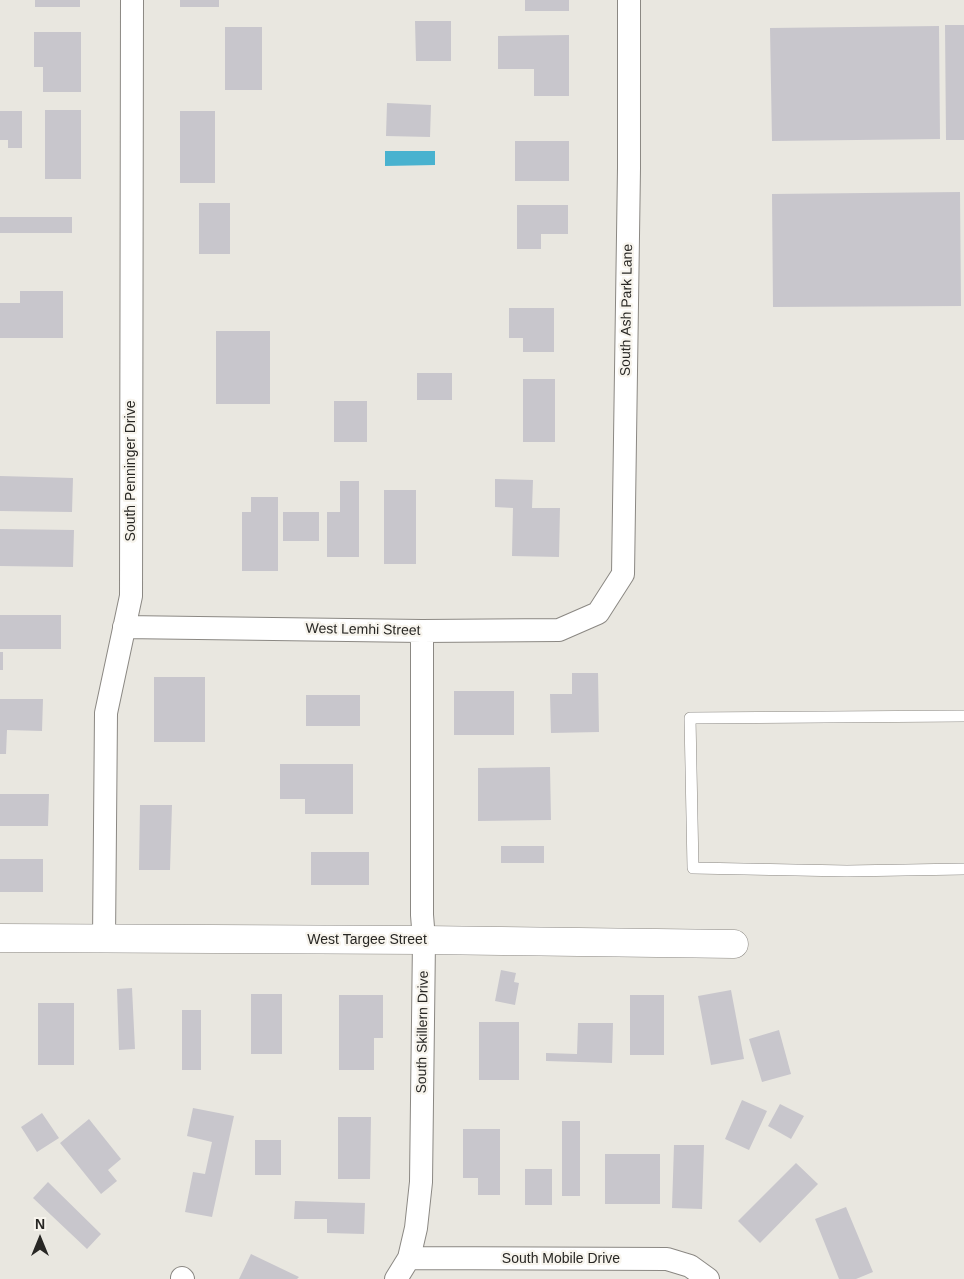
<!DOCTYPE html>
<html>
<head>
<meta charset="utf-8">
<style>
  body { margin:0 }
  #map { position:relative; width:964px; height:1279px; overflow:hidden; background:#e9e7e0; font-family:Helvetica,sans-serif }
  canvas { display:block }
  .north { position:absolute; left:15px; top:1214px; width:50px; height:50px; -webkit-text-stroke:4px #f7f4ed; paint-order:stroke; rotate:0deg; font-size:14px; font-weight:700; line-height:20px; text-align:center; color:#282724 }
  .north::after { content:''; display:block; margin:auto; width:18px; height:22px; background:#282724; clip-path:polygon(50% 0,100% 100%,50% 72%,0 100%) }
</style>
</head>
<body>
<div id="map">
<canvas width="964" height="1279"></canvas>
<div class="north">N</div>
</div>
<script>
const c = document.querySelector('canvas').getContext('2d');
c.lineJoin = 'round';
function fillPath(path, color) { c.fillStyle = color; c.fill(path, 'evenodd'); }
const toPath = rows => new Path2D(rows.map(r => 'M' + r).join(''));
function trace(path, color, width, dash) { c.strokeStyle = color; c.lineWidth = width; c.lineCap = dash ? 'butt' : 'round'; c.setLineDash(dash || []); c.stroke(path); }
function drawText(font, color, halo, rows, align = 'center') {
  c.font = font + ' Helvetica,sans-serif'; c.lineWidth = 4.5; c.setLineDash([]); c.textBaseline = 'middle'; c.strokeStyle = halo; c.fillStyle = color; for (const [text, x, y, turn = 0] of rows) {
    c.save(); c.translate(x, y); c.rotate((+turn || 0) * Math.PI / 180); c.textAlign = isNaN(turn) ? turn : align; if (halo) c.strokeText(text, 0, 0); c.fillText(text, 0, 0); c.restore();
  }
}
const water = toPath([
  [385,151,435,151,435,165,385,166]
]);
const building = toPath([
  [35,0,80,0,80,7,35,7],
  [180,0,219,0,219,7,180,7],
  [525,0,569,0,569,11,525,11],
  [415,21,451,21,451,61,416,61],
  [945,25,964,25,964,140,946,140],
  [939,26,940,139,772,141,770,28],
  [225,27,262,27,262,90,225,90],
  [34,32,81,32,81,92,43,92,43,67,34,67],
  [569,35,569,96,534,96,534,69,498,69,498,36],
  [387,103,431,105,430,137,386,136],
  [45,110,81,110,81,179,45,179],
  [0,111,22,111,22,148,8,148,8,140,0,140],
  [180,111,215,111,215,183,180,183],
  [515,141,569,141,569,181,515,181],
  [960,192,961,306,773,307,772,194],
  [199,203,230,203,230,254,199,254],
  [517,205,568,205,568,234,541,234,541,249,517,249],
  [0,217,72,217,72,233,0,233],
  [20,291,63,291,63,338,0,338,0,303,20,303],
  [509,308,554,308,554,352,523,352,523,338,509,338],
  [216,331,270,331,270,404,216,404],
  [417,373,452,373,452,400,417,400],
  [523,379,555,379,555,442,523,442],
  [334,401,367,401,367,442,334,442],
  [0,476,73,478,72,512,0,511],
  [495,479,533,480,532,508,560,508,559,557,512,556,513,508,495,507],
  [340,481,359,481,359,557,327,557,327,512,340,512],
  [384,490,416,490,416,564,384,564],
  [251,497,278,497,278,571,242,571,242,512,251,512],
  [283,512,319,512,319,541,283,541],
  [0,529,74,530,73,567,0,566],
  [0,615,61,615,61,649,0,649],
  [0,652,3,652,3,670,0,670],
  [572,673,598,673,599,732,551,733,550,694,572,694],
  [154,677,205,677,205,742,154,742],
  [454,691,514,691,514,735,454,735],
  [306,695,360,695,360,726,306,726],
  [0,699,43,699,42,731,7,730,6,754,0,754],
  [280,764,353,764,353,814,305,814,305,799,280,799],
  [550,767,551,820,478,821,478,768],
  [0,794,49,794,48,826,0,826],
  [140,805,172,805,170,870,139,870],
  [501,846,544,846,544,863,501,863],
  [311,852,369,852,369,885,311,885],
  [0,859,43,859,43,892,0,892],
  [501,970,516,973,514,982,519,983,515,1005,495,1001],
  [132,988,135,1049,119,1050,117,989],
  [731,990,744,1059,711,1065,698,996],
  [251,994,282,994,282,1054,251,1054],
  [339,995,383,995,383,1038,374,1038,374,1070,339,1070],
  [630,995,664,995,664,1055,630,1055],
  [38,1003,74,1003,74,1065,38,1065],
  [182,1010,201,1010,201,1070,182,1070],
  [479,1022,519,1022,519,1080,479,1080],
  [578,1023,613,1023,612,1063,546,1061,546,1053,577,1054],
  [779,1030,791,1074,762,1082,749,1039],
  [742,1100,767,1111,749,1150,725,1139],
  [780,1104,804,1116,791,1139,768,1126],
  [193,1108,234,1116,212,1217,185,1212,193,1172,205,1174,212,1142,187,1136],
  [42,1113,59,1138,37,1152,21,1127],
  [338,1117,371,1117,370,1179,338,1179],
  [89,1119,121,1159,108,1170,117,1181,101,1194,60,1143],
  [562,1121,580,1121,580,1196,562,1196],
  [463,1129,500,1129,500,1195,478,1195,478,1178,463,1178],
  [255,1140,281,1140,281,1175,255,1175],
  [674,1145,704,1145,702,1209,672,1208],
  [605,1154,660,1154,660,1204,605,1204],
  [796,1163,818,1184,760,1243,738,1221],
  [525,1169,552,1169,552,1205,525,1205],
  [48,1182,101,1234,87,1249,33,1198],
  [295,1201,365,1203,364,1234,327,1233,327,1219,294,1219],
  [846,1207,873,1272,856,1279,839,1279,815,1219],
  [251,1254,299,1277,297,1279,239,1279]
]);
const service = toPath([
  [964,716,690,718,693,868,847,871,964,869]
]);
const minor = toPath([
  [124,627,422,631,559,630,598,613,623,574,629,168,629,0],
  [104,939,106,713,131,596,132,0],
  [409,1258,667,1259,690,1266,708,1279],
  [182,1278,183,1279],
  [396,1279,409,1258,416,1228,421,1182,424,940,422,915,422,631]
]);
const tertiary = toPath([
  [0,938,424,940,734,944]
]);
const streetNames = [
  ["South Ash Park Lane",627,310,-89],
  ["South Penninger Drive",131,471,-90],
  ["West Lemhi Street",363,630,1],
  ["West Targee Street",367,940],
  ["South Skillern Drive",423,1032,-89],
  ["South Mobile Drive",561,1259]
];
fillPath(water, '#49b2cf');
fillPath(building, '#c8c6cc');
trace(service, '#8b8883', 12);
trace(minor, '#8b8883', 24);
trace(tertiary, '#8b8883', 29);
trace(service, '#fff', 11);
trace(minor, '#fff', 22);
trace(tertiary, '#fff', 28);
drawText('14px', '#282724', '#f7f4ed', streetNames);
</script>
</body>
</html>
